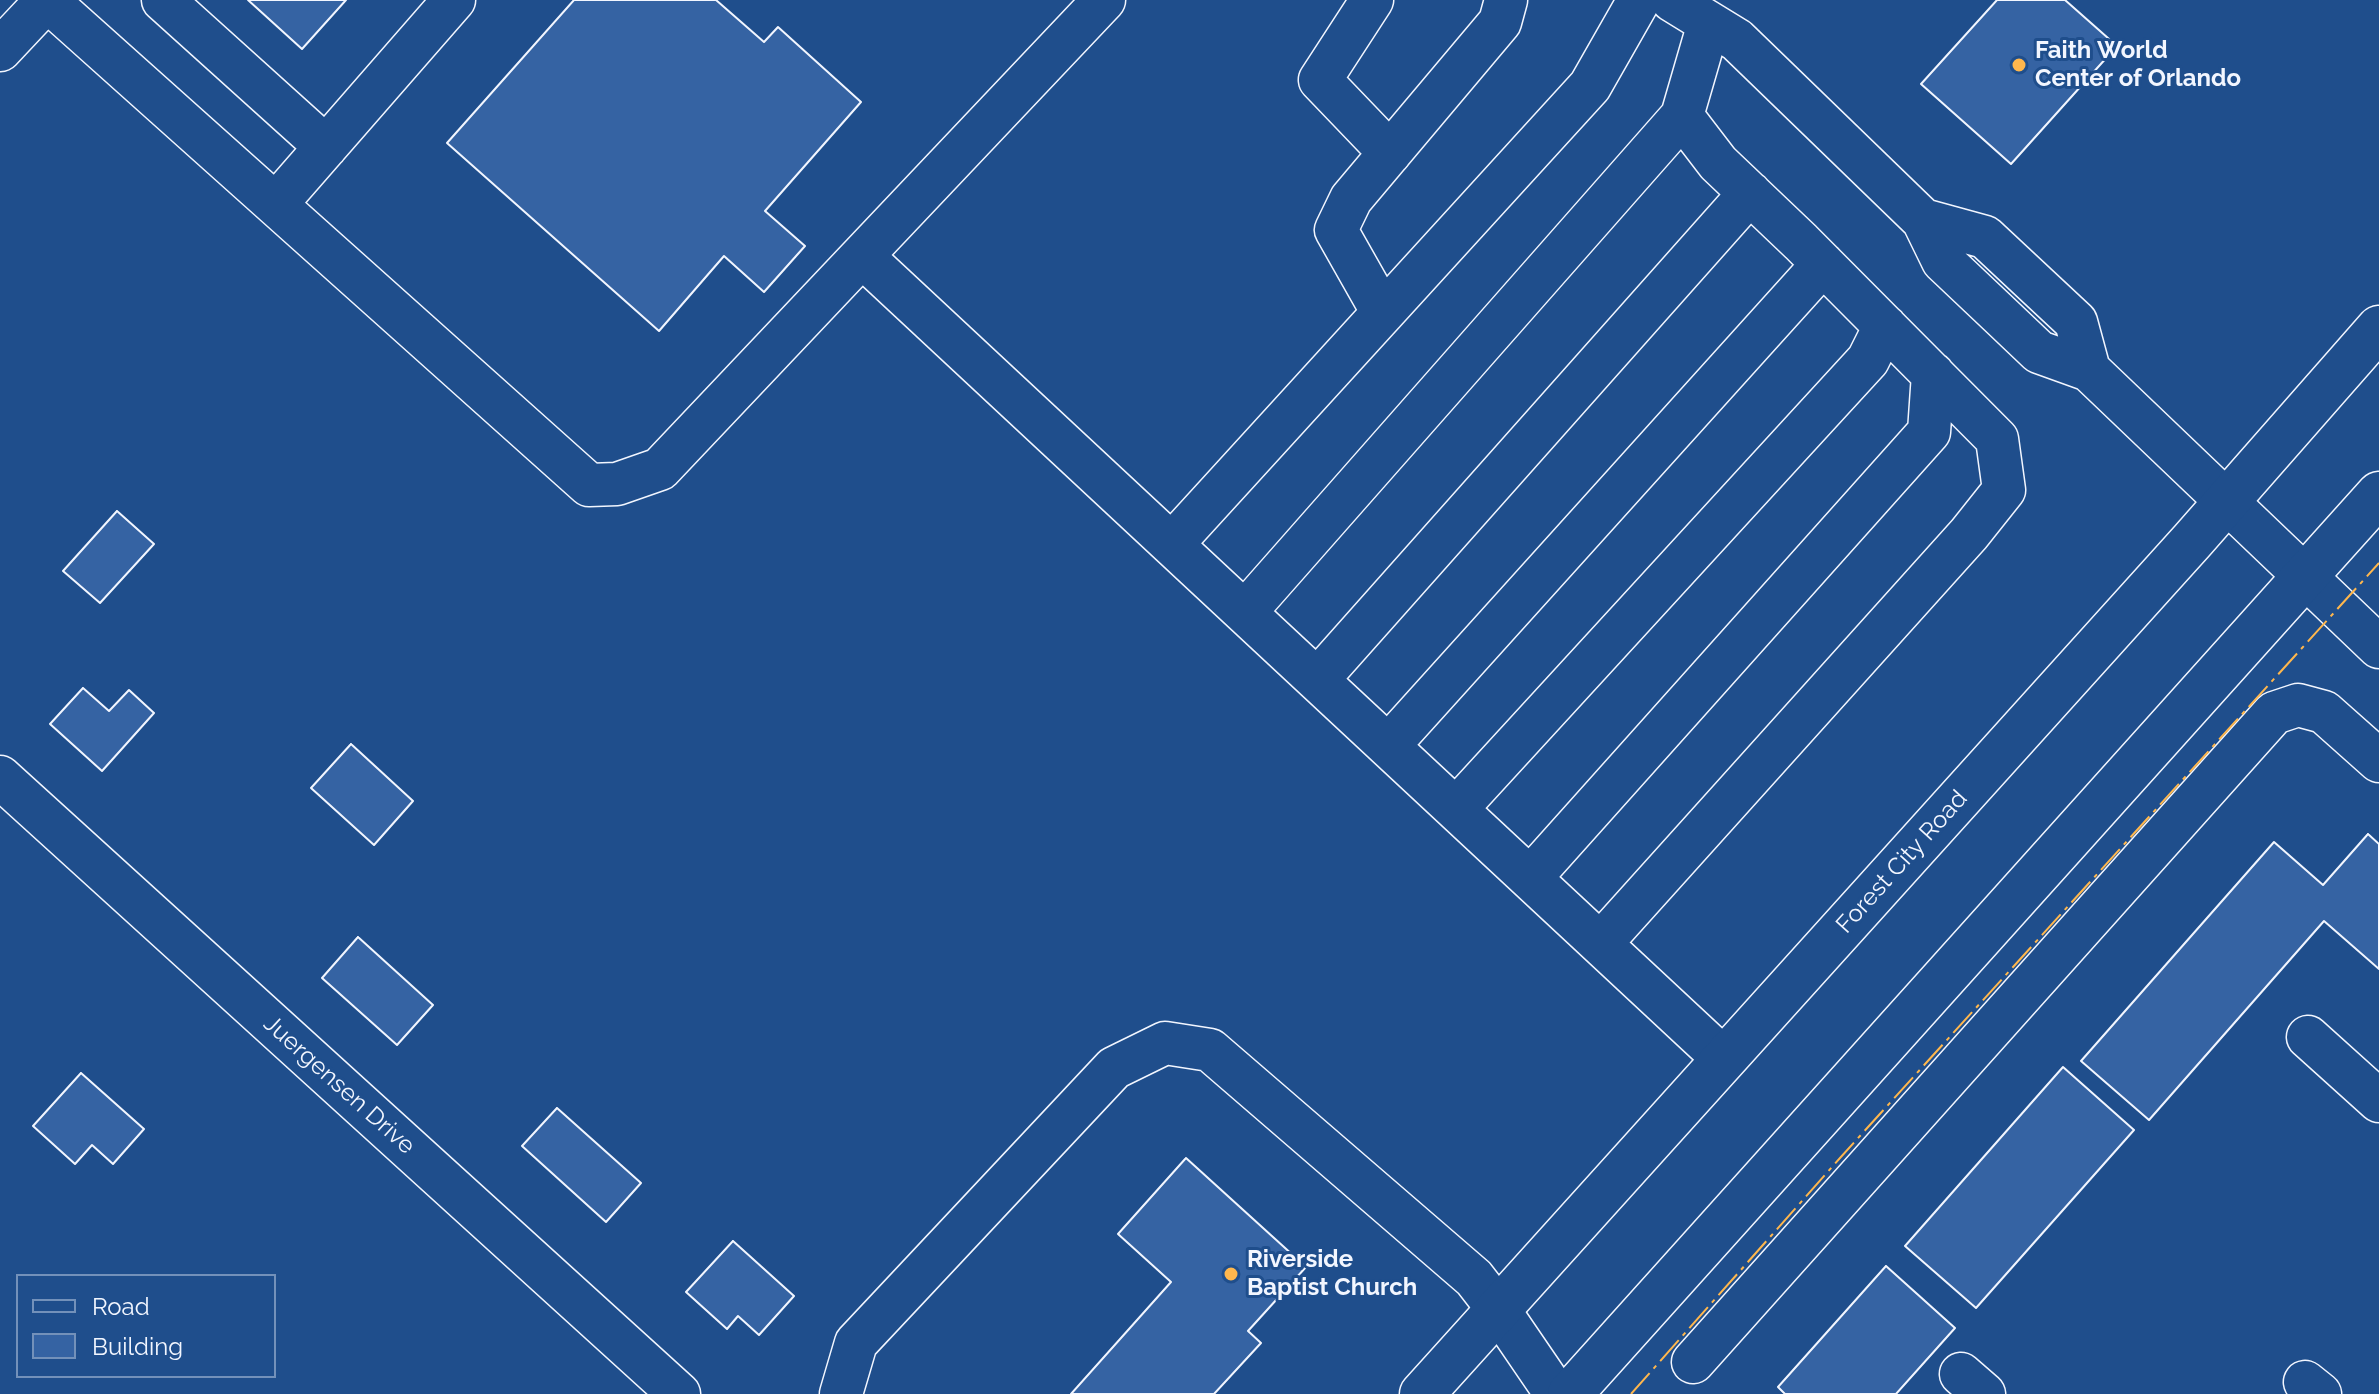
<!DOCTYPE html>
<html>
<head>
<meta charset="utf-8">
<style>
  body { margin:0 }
  #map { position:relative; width:2379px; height:1394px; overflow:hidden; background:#1f4e8c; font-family:Raleway,sans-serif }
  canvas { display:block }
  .legend { position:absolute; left:16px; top:1274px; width:260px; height:104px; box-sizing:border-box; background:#1f4e8c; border:2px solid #7391ba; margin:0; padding:10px 14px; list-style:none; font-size:24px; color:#f2f6ff }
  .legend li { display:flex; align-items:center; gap:16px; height:40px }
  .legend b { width:40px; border:2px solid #7391ba }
</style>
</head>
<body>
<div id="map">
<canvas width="2379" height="1394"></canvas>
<ul class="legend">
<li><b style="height:10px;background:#1f4e8c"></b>Road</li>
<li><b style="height:22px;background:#3563a3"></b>Building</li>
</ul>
</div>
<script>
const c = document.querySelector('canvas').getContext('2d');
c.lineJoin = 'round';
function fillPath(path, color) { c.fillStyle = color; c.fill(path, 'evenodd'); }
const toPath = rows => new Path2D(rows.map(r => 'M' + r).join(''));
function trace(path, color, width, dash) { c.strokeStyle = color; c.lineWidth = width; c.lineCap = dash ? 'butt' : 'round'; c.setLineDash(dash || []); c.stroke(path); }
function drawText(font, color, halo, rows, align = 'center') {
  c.font = font + ' Raleway,sans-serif'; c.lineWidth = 6; c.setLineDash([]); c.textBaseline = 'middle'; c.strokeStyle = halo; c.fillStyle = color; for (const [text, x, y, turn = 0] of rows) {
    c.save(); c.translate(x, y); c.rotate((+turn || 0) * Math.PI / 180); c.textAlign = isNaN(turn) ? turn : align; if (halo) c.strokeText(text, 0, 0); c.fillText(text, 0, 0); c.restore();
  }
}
const building = toPath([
  [248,0,346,0,302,49,248,0],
  [574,0,716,0,764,42,778,27,861,102,765,211,805,246,764,292,724,256,659,331,447,143,574,0],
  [1997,0,2065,0,2117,46,2011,164,1921,84,1997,0],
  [117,511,154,544,100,603,63,571,117,511],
  [83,688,109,711,129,690,154,713,102,771,50,724,83,688],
  [351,744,413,801,374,845,311,788,351,744],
  [2368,834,2379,844,2379,969,2324,921,2149,1120,2081,1061,2274,842,2323,885,2368,834],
  [358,937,433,1005,397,1045,322,978,358,937],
  [2063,1067,2134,1130,1976,1308,1905,1246,2063,1067],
  [81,1073,144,1129,113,1164,92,1145,75,1164,33,1126,81,1073],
  [557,1108,641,1183,606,1222,522,1146,557,1108],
  [1186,1158,1306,1267,1248,1331,1261,1343,1214,1394,1071,1394,1171,1282,1118,1234,1186,1158],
  [733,1241,794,1296,759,1335,738,1316,727,1329,686,1292,733,1241],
  [1886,1266,1955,1328,1896,1394,1785,1394,1778,1387,1886,1266]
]);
const minor = toPath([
  [47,0,589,485,617,484,660,469,1104,0],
  [163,0,326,147],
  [1372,0,1320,80,1390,153],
  [1672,0,1737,40,1923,220,1943,261,1999,314,2039,352,2089,370,2379,647],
  [0,50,47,0],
  [276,204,454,0],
  [1923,220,1985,237,2076,322,2089,370],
  [862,256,1724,1059],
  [1383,313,1336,230,1351,199,1500,22,1506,0],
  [1172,544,1590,86,1639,0],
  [1245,612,1682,116],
  [1318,679,1750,193],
  [1389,745,1823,264],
  [0,777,679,1394],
  [1457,808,1868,360,1885,326],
  [1531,877,1929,432,1933,374],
  [1601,943,1969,534,2004,490,1997,439,1801,242,1718,163,1682,116,1709,23],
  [2308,1037,2379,1101],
  [1693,1362,2274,713,2298,705,2324,712,2379,761],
  [1961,1374,1984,1394],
  [2305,1382,2320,1394],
  [841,1394,856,1343,1114,1068,1165,1043,1210,1050,1474,1278,1498,1309,1556,1394]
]);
const major = toPath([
  [1422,1394,2192,541,2379,328],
  [1570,1394,2379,494]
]);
const power = toPath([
  [1631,1394,1840,1158,2379,563]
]);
const markers = [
  [2019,65,8,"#ffb74d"],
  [1231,1274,8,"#ffb74d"]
];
const poiNames = [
  ["Faith World",2035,51],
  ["Center of Orlando",2035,79],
  ["Riverside",1247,1260],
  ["Baptist Church",1247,1288]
];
const streetNames = [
  ["Forest City Road",1902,862,-48],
  ["Juergensen Drive",339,1085,42]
];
fillPath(building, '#3563a3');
trace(building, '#f2f6ff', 2);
trace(minor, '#f2f6ff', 45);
trace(major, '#f2f6ff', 47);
trace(minor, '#1f4e8c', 42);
trace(major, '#1f4e8c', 44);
trace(power, '#ffb74d', 2, [28, 6, 4, 6]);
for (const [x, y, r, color] of markers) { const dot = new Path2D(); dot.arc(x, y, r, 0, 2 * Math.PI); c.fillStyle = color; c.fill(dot); trace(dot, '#1f4e8c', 3); }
drawText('bold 24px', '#f2f6ff', '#1f4e8c', poiNames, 'left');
drawText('24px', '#f2f6ff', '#1f4e8c', streetNames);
</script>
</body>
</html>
